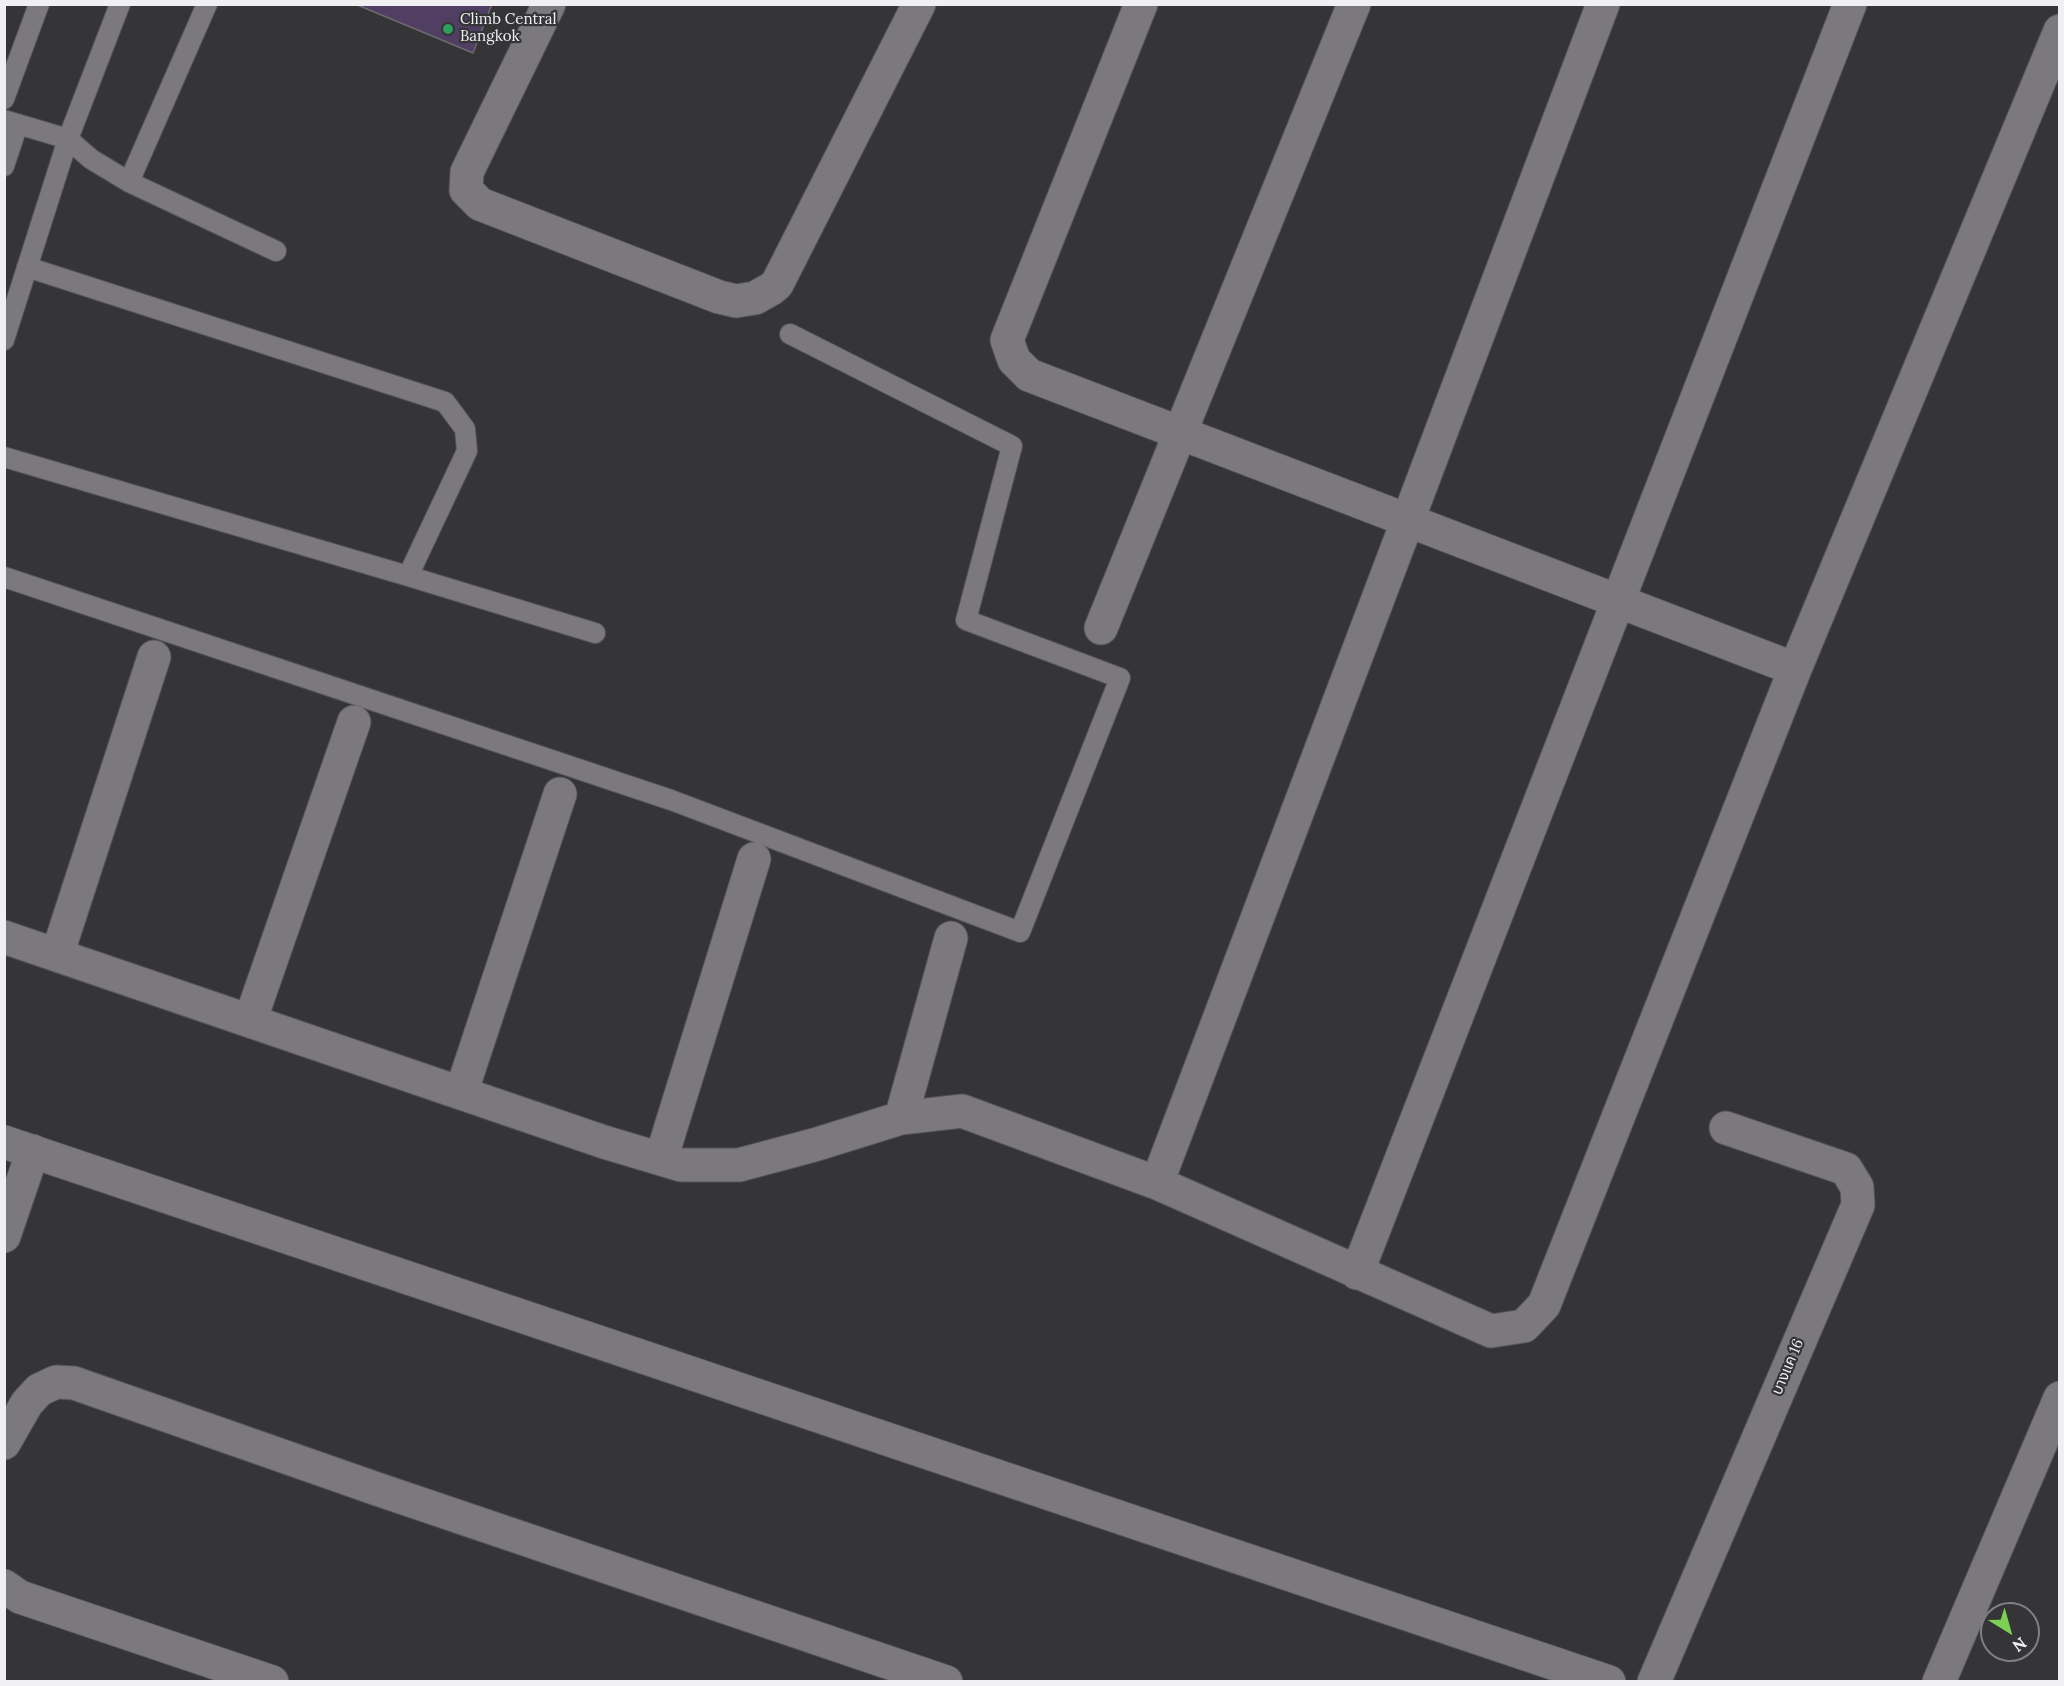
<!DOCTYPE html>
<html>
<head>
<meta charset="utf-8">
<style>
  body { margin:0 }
  #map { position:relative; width:2064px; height:1686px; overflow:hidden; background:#353437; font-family:Lora,serif }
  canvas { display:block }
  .frame { position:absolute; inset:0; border:6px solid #f0eff1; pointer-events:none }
  .north { position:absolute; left:1980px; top:1602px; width:60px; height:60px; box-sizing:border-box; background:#353437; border:2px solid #807f81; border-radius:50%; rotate:143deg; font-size:16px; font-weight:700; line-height:24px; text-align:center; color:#f0eff1 }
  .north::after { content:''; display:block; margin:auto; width:21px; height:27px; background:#7cd155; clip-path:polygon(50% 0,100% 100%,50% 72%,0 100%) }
</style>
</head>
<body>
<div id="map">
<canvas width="2064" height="1686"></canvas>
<div class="frame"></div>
<div class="north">N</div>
</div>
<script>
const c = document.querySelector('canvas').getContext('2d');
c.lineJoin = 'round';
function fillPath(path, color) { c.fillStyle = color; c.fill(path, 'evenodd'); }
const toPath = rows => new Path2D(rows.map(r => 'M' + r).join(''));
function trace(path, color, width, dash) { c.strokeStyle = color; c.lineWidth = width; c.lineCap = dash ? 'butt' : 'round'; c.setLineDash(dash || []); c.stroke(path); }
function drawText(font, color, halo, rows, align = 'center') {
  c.font = font + ' Lora,"Noto Sans Thai",serif'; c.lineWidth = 4.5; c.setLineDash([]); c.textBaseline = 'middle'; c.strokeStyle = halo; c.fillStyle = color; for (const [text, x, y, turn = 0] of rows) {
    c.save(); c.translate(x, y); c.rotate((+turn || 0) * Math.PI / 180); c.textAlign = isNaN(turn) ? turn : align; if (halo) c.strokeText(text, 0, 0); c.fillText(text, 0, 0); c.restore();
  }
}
const building = toPath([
  [355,4,492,4,473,53,355,4]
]);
const lane = toPath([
  [4,99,39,4],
  [4,120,68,139,91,159,129,182,276,251],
  [4,166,18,124],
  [129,182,207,4],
  [27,267,445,402,465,429,467,451,408,576],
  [4,340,68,139,120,4],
  [4,457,408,576,595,633],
  [4,577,671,800,1020,932,1120,678,966,620,1012,446,790,334]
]);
const street = toPath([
  [549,4,467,172,466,190,480,204,719,297,736,301,755,298,771,289,777,284,919,4],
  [1141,4,1007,340,1014,360,1029,375,1795,669],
  [1101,628,1354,4],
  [4,937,604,1142,681,1165,739,1165,814,1145,901,1118,962,1111,1157,1183,1491,1331,1524,1326,1544,1305,1795,669,2060,31],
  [57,955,154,657],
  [250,1021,354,722],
  [461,1093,560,794],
  [901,1118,951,938],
  [4,1142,1609,1682],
  [661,1159,754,859],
  [1157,1183,1603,4],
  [4,1236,33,1151],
  [1357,1273,1850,4],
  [4,1443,27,1403,39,1390,56,1382,74,1383,374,1488,946,1682],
  [4,1586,20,1597,272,1682],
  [1654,1682,1858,1205,1857,1187,1846,1169,1726,1128],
  [1939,1682,2060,1398]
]);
const markers = [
  [448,29,6,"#2e9e5b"]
];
const poiNames = [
  ["Climb Central",460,20],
  ["Bangkok",460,37]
];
const streetNames = [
  ["บางแค 16",1788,1367,-67]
];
fillPath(building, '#503e63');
trace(building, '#6d6b6f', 1.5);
trace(lane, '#545255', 22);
trace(street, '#545255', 35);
trace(lane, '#7b797d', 20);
trace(street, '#7b797d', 33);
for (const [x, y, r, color] of markers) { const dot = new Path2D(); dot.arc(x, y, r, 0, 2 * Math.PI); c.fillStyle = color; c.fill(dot); trace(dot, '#353437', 2); }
drawText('15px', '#f0eff1', '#353437', poiNames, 'left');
drawText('15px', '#f0eff1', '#353437', streetNames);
</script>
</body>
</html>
